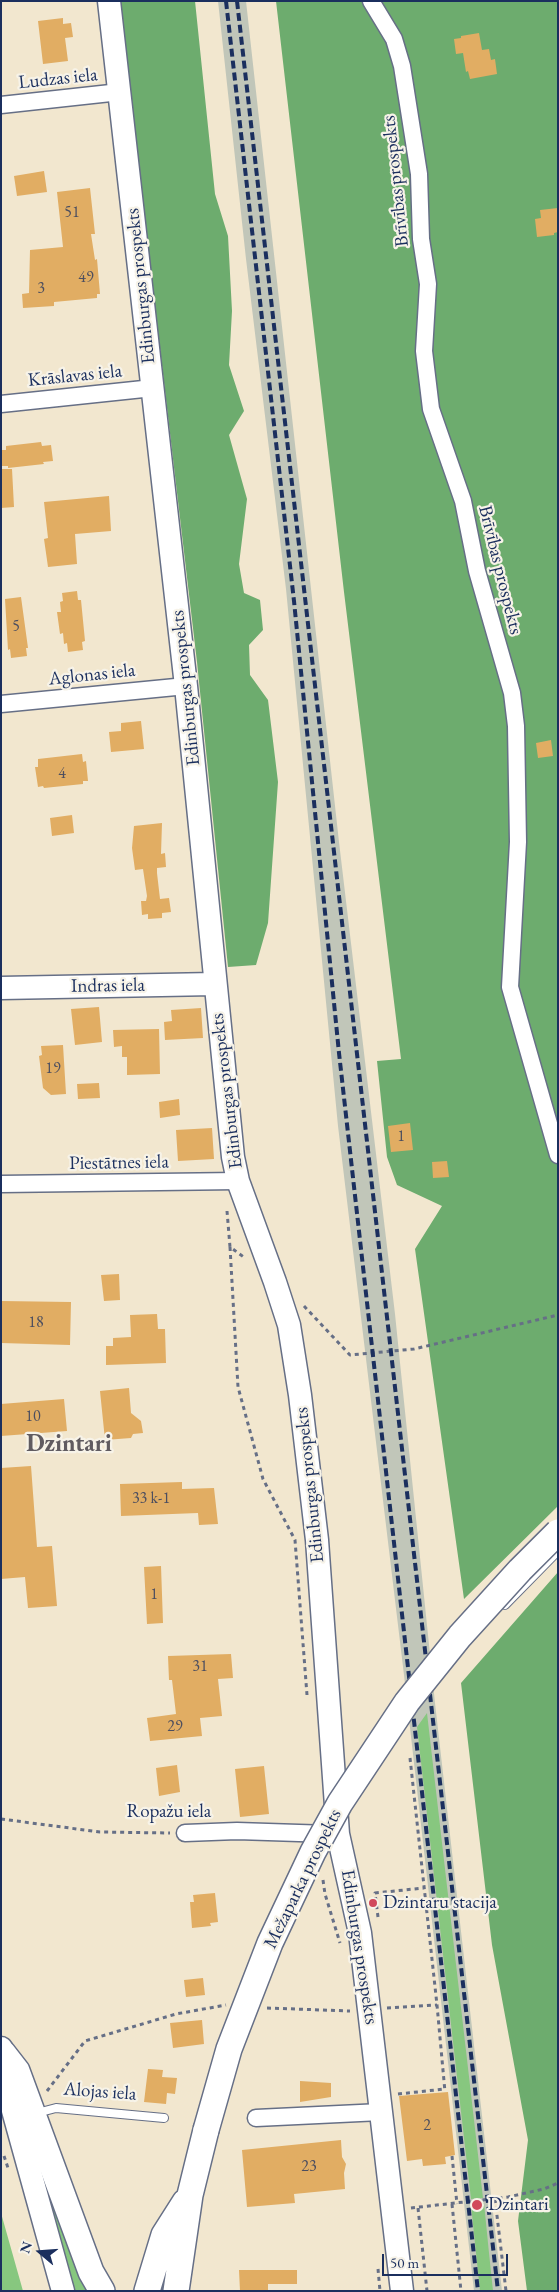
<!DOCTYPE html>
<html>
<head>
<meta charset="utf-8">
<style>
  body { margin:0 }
  #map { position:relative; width:559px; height:2292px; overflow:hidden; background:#f2e7cf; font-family:"EB Garamond",serif }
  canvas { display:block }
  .frame { position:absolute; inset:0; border:2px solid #1b2f5e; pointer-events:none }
  .north { position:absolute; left:15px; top:2227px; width:50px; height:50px; -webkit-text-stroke:4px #f7f3e8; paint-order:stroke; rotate:288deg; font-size:14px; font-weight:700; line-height:20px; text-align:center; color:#1b2f5e }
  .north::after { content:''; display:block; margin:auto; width:18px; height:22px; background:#1b2f5e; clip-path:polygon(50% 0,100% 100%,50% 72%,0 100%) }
  .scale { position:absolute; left:382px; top:2254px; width:126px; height:22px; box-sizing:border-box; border:2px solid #1b2f5e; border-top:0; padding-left:6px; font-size:15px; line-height:18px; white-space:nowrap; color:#1b2f5e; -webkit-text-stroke:4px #f7f3e8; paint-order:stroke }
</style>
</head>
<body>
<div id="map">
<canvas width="559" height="2292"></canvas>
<div class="frame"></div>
<div class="north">N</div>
<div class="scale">50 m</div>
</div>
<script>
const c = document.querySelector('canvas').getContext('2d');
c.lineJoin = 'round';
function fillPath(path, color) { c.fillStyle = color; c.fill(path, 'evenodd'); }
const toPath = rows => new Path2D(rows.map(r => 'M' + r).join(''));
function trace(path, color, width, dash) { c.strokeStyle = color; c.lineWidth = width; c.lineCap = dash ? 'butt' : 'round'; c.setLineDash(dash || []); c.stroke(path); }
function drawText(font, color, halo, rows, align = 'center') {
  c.font = font + ' "EB Garamond",serif'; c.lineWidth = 4.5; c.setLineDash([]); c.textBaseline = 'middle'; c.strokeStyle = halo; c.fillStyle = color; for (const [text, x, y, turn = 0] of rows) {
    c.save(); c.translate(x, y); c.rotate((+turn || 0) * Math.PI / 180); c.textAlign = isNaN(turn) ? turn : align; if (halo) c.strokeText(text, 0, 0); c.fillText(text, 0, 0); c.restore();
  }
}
const industrial = toPath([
  [218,1,246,1,339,842,395,1314,435,1703,502,2291,474,2291,404,1675,338,1126,286,589,246,259]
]);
const green = toPath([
  [427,1713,483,2198,471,2199,417,1727],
  [37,2147,92,2291,69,2291,30,2151],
  [484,2203,489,2253,493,2291,480,2291,471,2205],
  [1,2213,23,2291,1,2291]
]);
const forest = toPath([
  [119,1,195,1,215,194,228,236,232,311,229,365,244,411,229,435,247,499,239,564,244,593,260,600,263,630,249,645,250,675,268,700,278,782,268,923,256,965,228,967,197,662],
  [276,1,558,1,558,1506,464,1599,415,1249,442,1206,397,1185,387,1157,377,1061,401,1059,344,592],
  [558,1572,558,2291,527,2291,518,2221,528,2140,492,1945,461,1683]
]);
const building = toPath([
  [63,18,63,24,71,23,73,37,65,38,68,61,43,64,38,21],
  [479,33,482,50,489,49,491,60,495,59,497,74,470,79,468,71,466,72,463,53,456,54,454,39,461,38,461,36],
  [44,171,47,192,17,196,14,176],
  [90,188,95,234,91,234,95,260,97,259,100,294,97,294,97,298,54,302,54,306,23,308,22,294,29,293,30,250,63,247,57,192],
  [558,208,558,232,554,233,554,235,537,237,535,219,541,218,540,210],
  [41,442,42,446,51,445,53,461,43,462,44,464,8,468,8,466,1,466,1,450,6,450,6,446],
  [2,469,12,469,14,507,1,508],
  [109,496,111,531,75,534,77,564,48,567,44,539,48,538,44,502],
  [77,591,78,600,81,600,85,641,82,642,83,650,68,652,67,643,64,644,63,633,60,634,57,612,61,612,60,602,63,601,62,593],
  [21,597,28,648,26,648,27,656,11,658,10,649,8,650,5,599],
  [141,721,144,749,111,752,109,732,121,731,121,723],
  [551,740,553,756,538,758,536,743],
  [82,754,83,762,86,761,88,781,83,781,83,784,44,788,43,786,38,787,35,767,38,767,38,759],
  [72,815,74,833,52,836,50,818],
  [162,823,161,854,165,853,166,867,157,868,157,873,160,899,169,898,171,912,162,913,162,918,148,919,148,914,142,915,141,901,146,901,147,896,143,869,135,870,132,848,134,826],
  [99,1007,102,1042,75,1045,71,1009],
  [201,1008,203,1038,165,1040,164,1022,172,1021,171,1010],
  [159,1029,160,1074,127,1075,127,1057,122,1057,122,1046,114,1047,113,1030],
  [63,1045,66,1094,51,1095,43,1088,39,1056,42,1055,41,1046],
  [99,1083,100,1098,78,1099,77,1084],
  [179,1099,180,1115,160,1118,159,1102],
  [410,1123,413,1150,391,1152,388,1126],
  [212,1128,214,1159,178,1161,176,1130],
  [447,1161,449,1177,433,1178,432,1162],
  [119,1274,120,1300,104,1301,101,1275],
  [1,1301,71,1302,70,1345,1,1343],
  [157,1314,158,1329,165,1329,166,1363,106,1365,106,1346,113,1346,113,1338,131,1337,130,1315],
  [129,1388,131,1413,141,1421,143,1433,133,1434,131,1438,105,1440,100,1391],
  [64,1399,67,1431,1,1436,1,1404],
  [31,1466,37,1547,52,1546,57,1606,28,1608,25,1577,1,1579,1,1468],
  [182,1482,182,1489,214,1488,218,1524,199,1525,198,1513,121,1516,120,1484],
  [161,1566,163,1623,147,1624,144,1567],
  [231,1654,233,1678,218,1679,222,1716,200,1718,202,1736,150,1741,147,1718,176,1714,172,1680,169,1680,168,1656],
  [177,1765,180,1792,159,1796,156,1768],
  [264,1766,269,1814,240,1817,235,1769],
  [215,1893,218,1922,210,1923,211,1926,192,1928,190,1902,194,1902,193,1895],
  [203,1978,205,1995,186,1997,184,1980],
  [202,2020,204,2044,173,2048,170,2023],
  [148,2069,163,2070,162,2077,177,2078,175,2094,167,2093,166,2104,144,2102],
  [300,2081,331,2083,331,2097,300,2102],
  [448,2092,455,2155,445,2157,446,2164,423,2166,422,2159,407,2161,399,2096],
  [341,2140,342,2157,346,2164,344,2173,345,2189,294,2194,295,2203,247,2207,242,2150],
  [239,2270,297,2270,297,2284,268,2284,268,2291,240,2291]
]);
const path = toPath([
  [227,1211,230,1247,245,1258],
  [230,1247,238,1387,263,1479,295,1540,307,1695],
  [304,1306,350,1355,414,1349,558,1315],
  [410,1758,437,2005,445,2092],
  [1,1819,100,1832,170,1833],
  [323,1880,325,1894,340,1943],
  [378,1917,375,1893,424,1888],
  [267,2008,350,2011],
  [387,2008,437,2005],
  [47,2091,85,2041,176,2014,226,2005],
  [398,2094,445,2089],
  [4,2156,8,2168],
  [452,2156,457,2204],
  [495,2199,506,2291],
  [452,2204,461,2291],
  [411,2208,508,2197,544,2189,558,2183],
  [418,2208,427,2291],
  [378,2269,380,2291]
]);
const lane = toPath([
  [505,1605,558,1551],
  [37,2113,56,2108,164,2118]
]);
const street = toPath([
  [371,1,394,39,402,66,419,174,421,239,428,284,424,351,431,409,463,501,477,571,512,693,516,726,518,842,510,987,558,1155],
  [1,105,120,92],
  [1,404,153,388],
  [1,704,186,686],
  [1,1184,238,1181],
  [185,1833,237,1831,330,1834],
  [256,2118,381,2112]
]);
const secondary = toPath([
  [109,1,186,686,233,1157,238,1181,275,1282,289,1325,300,1395,317,1540,338,1834,360,1933,402,2291],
  [1,988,214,984],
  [1,2048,4,2078,63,2291]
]);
const primary = toPath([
  [3,2053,17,2071,91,2272,102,2291],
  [147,2291,164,2235,185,2202],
  [176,2291,190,2195,206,2130]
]);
const rail = toPath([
  [226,1,294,601,339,1053,478,2291],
  [237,1,498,2291]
]);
const primaryBridge = toPath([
  [206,2130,229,2049,270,1943,313,1852,340,1803,407,1702,460,1636,520,1570,558,1532]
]);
const markers = [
  [373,1903,5,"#d1495b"],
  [477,2205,6,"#d1495b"]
];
const numberNames = [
  ["51",72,213],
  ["49",86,278],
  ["3",41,289],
  ["5",16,627],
  ["4",62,774],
  ["19",53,1069],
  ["1",401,1137],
  ["18",36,1323],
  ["10",33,1417],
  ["33 k-1",151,1499],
  ["1",154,1595],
  ["31",200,1667],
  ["29",175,1727],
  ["2",427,2126],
  ["23",309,2167]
];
const streetNames = [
  ["Ludzas iela",58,79,-6],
  ["Brīvības prospekts",396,181,-96],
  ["Edinburgas prospekts",141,286,-96],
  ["Krāslavas iela",75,376,-6],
  ["Brīvības prospekts",500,570,76],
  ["Aglonas iela",92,675,-6],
  ["Edinburgas prospekts",186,688,-96],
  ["Indras iela",108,986,-1],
  ["Edinburgas prospekts",227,1091,-97],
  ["Piestātnes iela",119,1163,-1],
  ["Edinburgas prospekts",310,1485,-96],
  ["Ropažu iela",169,1812],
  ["Mežaparka prospekts",303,1879,-64],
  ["Edinburgas prospekts",359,1947,81],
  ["Alojas iela",100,2092,4]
];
const poiNames = [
  ["Dzintaru stacija",383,1903],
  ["Dzintari",488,2205]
];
const districtNames = [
  ["Dzintari",69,1444]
];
fillPath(industrial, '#c1c6b9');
fillPath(green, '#87c77f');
fillPath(forest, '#6dac6e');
fillPath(building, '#e1ad63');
trace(lane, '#666f86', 10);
trace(street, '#666f86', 19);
trace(secondary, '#666f86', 25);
trace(primary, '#666f86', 28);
trace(path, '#666f86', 3, [4, 4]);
trace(lane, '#fff', 8);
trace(street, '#fff', 16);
trace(secondary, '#fff', 22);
trace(primary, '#fff', 25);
trace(rail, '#1b2f5e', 4, [8, 4]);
trace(primaryBridge, '#666f86', 28, []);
trace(primaryBridge, '#fff', 25);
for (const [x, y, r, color] of markers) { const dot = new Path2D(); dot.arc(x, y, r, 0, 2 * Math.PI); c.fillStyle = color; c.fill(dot); trace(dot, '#f7f3e8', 2); }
drawText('16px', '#4c4e5f', null, numberNames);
drawText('19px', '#1b2f5e', '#f7f3e8', streetNames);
drawText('19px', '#1b2f5e', '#f7f3e8', poiNames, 'left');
drawText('bold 24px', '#605b60', '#f7f3e8', districtNames);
</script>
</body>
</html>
